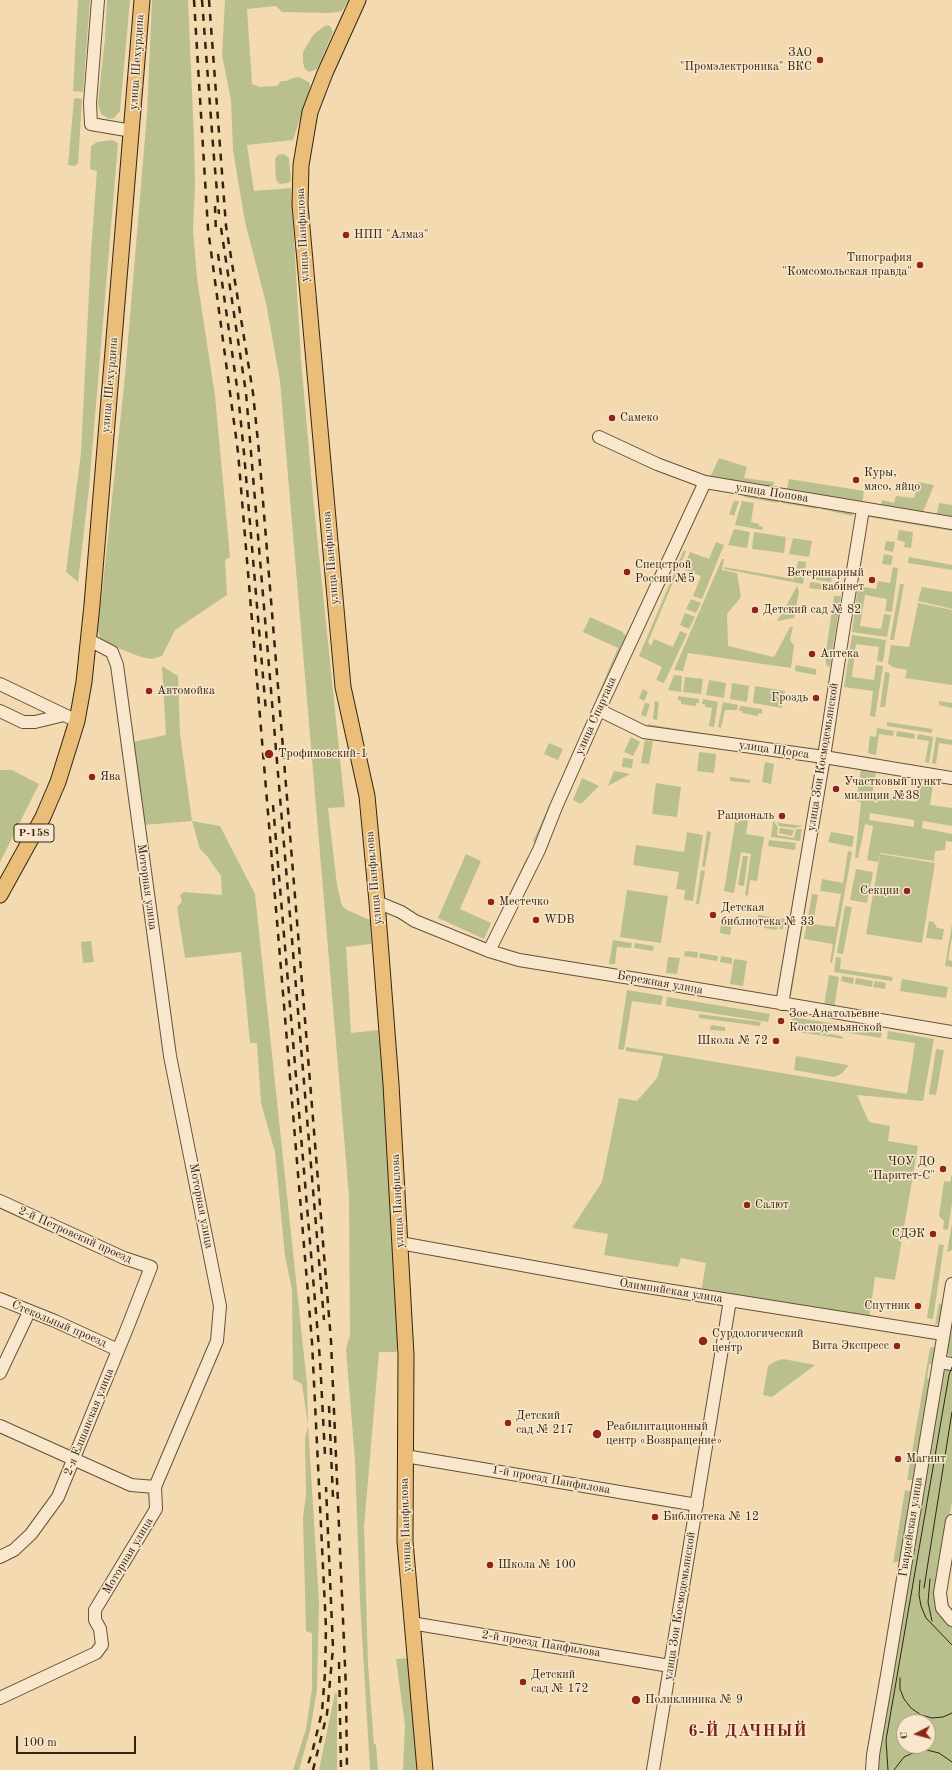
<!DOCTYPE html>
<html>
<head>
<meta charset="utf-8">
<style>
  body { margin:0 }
  #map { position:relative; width:952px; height:1770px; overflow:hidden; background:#f4dab1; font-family:"Old Standard TT",serif }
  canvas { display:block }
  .north { position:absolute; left:896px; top:1714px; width:40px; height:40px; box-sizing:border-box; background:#f8e7cc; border:1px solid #a99982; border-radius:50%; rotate:264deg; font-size:11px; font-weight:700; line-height:16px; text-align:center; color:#322513 }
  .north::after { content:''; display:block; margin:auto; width:14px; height:18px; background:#8f2418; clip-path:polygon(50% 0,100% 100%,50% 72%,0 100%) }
  .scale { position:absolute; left:16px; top:1736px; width:120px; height:18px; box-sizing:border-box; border:2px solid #322513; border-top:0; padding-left:5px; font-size:12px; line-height:14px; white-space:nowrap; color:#322513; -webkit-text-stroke:3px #f8e7cc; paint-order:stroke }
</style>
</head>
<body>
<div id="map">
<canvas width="952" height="1770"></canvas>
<div class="north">С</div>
<div class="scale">100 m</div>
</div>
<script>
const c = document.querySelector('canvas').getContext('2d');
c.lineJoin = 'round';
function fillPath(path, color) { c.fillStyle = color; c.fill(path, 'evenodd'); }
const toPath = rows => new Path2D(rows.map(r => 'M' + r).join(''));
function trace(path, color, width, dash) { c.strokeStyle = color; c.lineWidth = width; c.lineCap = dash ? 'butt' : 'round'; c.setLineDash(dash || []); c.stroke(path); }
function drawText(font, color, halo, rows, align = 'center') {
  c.font = font + ' "Old Standard TT",serif'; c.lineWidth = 3; c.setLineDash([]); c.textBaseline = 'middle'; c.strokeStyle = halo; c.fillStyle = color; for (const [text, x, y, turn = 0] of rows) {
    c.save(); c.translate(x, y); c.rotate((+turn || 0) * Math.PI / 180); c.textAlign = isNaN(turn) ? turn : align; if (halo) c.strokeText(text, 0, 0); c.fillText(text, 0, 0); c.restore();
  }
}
const green = toPath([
  [78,0,90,0,83,92,73,91],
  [107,0,130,0,120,111,114,118,109,119,101,114,98,103,105,38],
  [152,0,188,0,194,138,195,185,193,229,197,278,215,396,230,557,225,560,227,595,175,630,162,656,152,659,141,657,110,645,100,638,98,631,125,376,147,114],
  [225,0,349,0,342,11,331,13,282,12,276,6,247,9,252,84,260,87,277,86,281,81,286,81,293,78,299,77,310,83,310,88,293,140,247,145,254,191,291,188,301,360,313,497,345,807,328,808,337,885,342,906,347,910,370,920,371,944,346,947,351,1033,378,1030,384,1094,400,1343,396,1352,379,1352,364,1527,368,1665,374,1744,376,1744,378,1770,370,1770,360,1601,355,1461,346,1349,350,1335,349,1196,280,381,266,303,245,222,233,150,231,100,222,55],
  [326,25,330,26,333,32,317,69,309,72,305,69,303,63,303,52,313,35],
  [77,98,82,99,78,163,75,166,68,165,74,99],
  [112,140,118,143,89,488,78,582,66,572,81,453,91,252,97,171,90,169,91,146,97,142],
  [284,154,289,158,291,181,288,183,280,184,276,180,275,159,278,155],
  [719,458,747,467,744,478,774,482,772,490,709,480],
  [789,479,864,491,862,505,786,493],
  [918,482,934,485,921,517,880,510,882,500,894,503,896,496,914,498],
  [745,491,779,497,778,503,744,497],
  [783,498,817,503,817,509,782,503],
  [734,501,739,501,734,516,729,514],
  [742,501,754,503,751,522,759,524,759,526,763,527,762,530,735,525],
  [939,503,952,505,952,520,936,518],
  [822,506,853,511,852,516,821,509],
  [869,512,952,526,952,531,869,517],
  [734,529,750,532,747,548,728,545],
  [899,530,913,532,911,548,904,547,905,542,897,540],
  [754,532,786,537,784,553,752,549],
  [793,538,812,541,809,557,789,554],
  [886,541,895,542,893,552,884,550],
  [716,542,724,545,702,599,693,596,701,576,683,569,690,552,709,559],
  [684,550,686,551,648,642,651,646,654,639,673,647,680,631,687,634,664,683,656,680,662,667,639,656],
  [884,554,893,556,891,565,882,564],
  [909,557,952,565,952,570,908,563],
  [722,559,724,559,722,570,737,573,741,597,727,614,728,646,774,657,790,627,793,627,790,640,794,645,791,668,688,653,683,671,674,670],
  [798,561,806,562,803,584,724,569,724,567,794,579],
  [893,567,898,568,892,612,885,611,887,599,865,595,860,626,881,629,884,614,891,615,887,637,852,632,858,586,876,589,878,581,890,583],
  [812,572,832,576,831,582,811,579],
  [810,582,831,585,830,591,809,588],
  [900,584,904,584,894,640,890,640],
  [797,586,799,592,794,618,777,621,785,608],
  [922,587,952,592,952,609,918,601],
  [834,596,841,596,830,667,827,666,825,658],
  [691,599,701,603,696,613,686,609],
  [918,603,952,610,952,685,905,678,907,670,892,667,888,663,891,645,909,647],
  [685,613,695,617,689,629,680,625],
  [590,617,623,632,623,634,629,636,601,699,597,697,618,648,583,632],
  [852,635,886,640,883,662,877,661,879,647,856,644,852,677,874,680,876,665,883,666,875,717,870,716,873,691,844,687],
  [796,665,816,669,816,675,795,671],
  [162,666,178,676,180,734,192,821,220,826,255,894,307,1384,308,1426,319,1602,317,1690,310,1731,299,1770,293,1770,306,1729,312,1689,312,1633,306,1631,303,1517,306,1495,305,1439,308,1426,302,1384,293,1379,292,1290,285,1256,275,1152,261,1103,257,1043,250,1043,241,952,185,958,177,907,182,902,180,895,184,892,222,895,221,876,207,856,200,849,192,821,143,825,133,742,166,735],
  [885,672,890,673,885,707,880,707],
  [674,675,682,676,681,692,668,690],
  [685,677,703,679,701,694,683,692],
  [709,680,726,683,724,698,706,695],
  [732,683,749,686,747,702,730,699],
  [755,686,785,691,782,708,753,703],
  [643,689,648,692,644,701,639,698],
  [678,696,699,699,699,703,696,703,696,706,681,704,681,701,678,700],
  [703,699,718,702,714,727,709,726,712,708,705,707,705,704,702,704],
  [655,701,659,702,657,720,653,719],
  [939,701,952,703,952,708,939,705],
  [723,702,738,705,737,710,725,710,721,728,718,727],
  [645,703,650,704,646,717,641,715],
  [740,706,762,709,762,714,758,713,758,716,742,713,742,711,739,711],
  [590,715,594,717,537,843,533,841],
  [887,722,932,729,932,733,887,726],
  [648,724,713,735,712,740,647,731],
  [877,728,894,731,893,736,879,734,876,755,868,753,870,736,876,737],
  [897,731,915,734,914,739,896,736],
  [918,734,933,737,929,763,925,762,929,741,917,739],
  [631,737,640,742,633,756,624,752],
  [936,737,952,740,952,745,939,743,936,764,932,763],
  [645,740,653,741,649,764,641,763],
  [549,743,563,749,558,760,544,754],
  [699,752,716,754,714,773,697,771],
  [623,758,633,759,632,768,622,767],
  [765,762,774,764,771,784,762,782],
  [833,764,925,776,924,780,876,772,872,795,916,802,919,784,933,785,930,805,952,808,952,826,923,821,922,828,952,834,952,842,946,841,945,850,935,851,934,861,880,853,878,862,867,860,873,826,865,824,858,858,855,858,861,802,856,801,861,769],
  [870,813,914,820,914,827,869,820],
  [0,770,12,770,39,784,0,862],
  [614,771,630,774,608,786],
  [730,777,750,780,750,783,730,781],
  [582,778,599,786,581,804,573,800],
  [656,783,681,787,677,817,652,814],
  [737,811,749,813,746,834,764,837,757,881,750,880,748,896,745,895,751,854,741,852,734,893,724,891],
  [773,822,775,822,775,824,778,827,777,835,794,838,796,829,802,829,800,841,771,837],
  [777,822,780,823,803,826,794,828,779,826],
  [780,828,794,830,792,836,779,833],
  [707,831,711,832,705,867,702,867],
  [687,832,703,835,693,901,684,900,685,890,676,889,679,872,633,865,636,845,684,852],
  [831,832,854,836,852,847,828,842],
  [769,840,796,843,795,850,768,846],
  [848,851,852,852,832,963,830,962,833,944,804,939,812,894,818,895,813,924,835,927,841,894,820,891,822,879,843,883],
  [466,854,481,861,460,909,491,923,484,939,438,918],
  [880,854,935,863,922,943,866,934],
  [743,856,748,856,744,886,738,885],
  [527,857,531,859,505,916,500,914],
  [856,869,873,872,867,903,850,900],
  [701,870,705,871,699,904,696,904],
  [809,887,791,996,787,992,804,891],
  [627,890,668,896,661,943,620,937],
  [845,906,852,907,843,954,837,953],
  [758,915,785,919,783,929,779,929,781,921,763,919,761,927,756,927],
  [728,917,733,917,730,935,720,933,721,921,728,921],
  [765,921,778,923,777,930,764,928],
  [929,921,934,922,937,928,944,929,942,940,926,938],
  [952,924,952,937,948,960,952,961,952,967,945,966],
  [613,940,632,943,631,948,617,947,615,964,609,964],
  [91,941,94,962,83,963,81,942],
  [635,943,654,946,653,951,634,948],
  [685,951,698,952,697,958,684,956],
  [700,953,718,956,717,961,699,958],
  [721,956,732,958,732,964,720,962],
  [668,957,680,958,677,974,666,973],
  [836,957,841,958,840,969,893,977,892,981,834,972],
  [734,959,747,961,743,986,730,984],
  [829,975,839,977,834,1008,824,1006],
  [842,976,854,978,853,984,841,981],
  [856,978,873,981,872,987,855,984],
  [902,979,948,987,946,998,900,991],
  [875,981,886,983,885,989,873,987],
  [627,990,663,996,661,1005,632,1001,624,1050,618,1049],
  [667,997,770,1014,768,1022,666,1006],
  [699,1014,761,1022,760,1026,699,1018],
  [792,1017,882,1031,881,1038,791,1024],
  [711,1025,725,1027,725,1031,710,1030],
  [798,1028,841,1036,844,1039,798,1032],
  [888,1031,934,1039,923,1101,857,1095,869,1122,890,1126,888,1141,918,1146,895,1280,875,1277,869,1319,701,1292,706,1263,681,1258,678,1267,604,1255,608,1234,572,1228,602,1182,619,1098,637,1101,657,1078,663,1056,626,1051,626,1047,907,1094,915,1043,887,1039],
  [936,1049,944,1050,936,1095,929,1094],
  [796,1056,848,1065,849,1065,841,1074,834,1077,794,1070],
  [952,1174,952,1203,948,1230,943,1229,944,1221,939,1216,944,1181,950,1182],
  [952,1223,952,1250,947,1252],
  [939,1244,944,1245,933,1319,927,1318],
  [939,1303,944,1307,941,1320,935,1326],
  [952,1309,952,1359,947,1353],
  [933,1347,936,1349,934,1362,929,1365,927,1378,931,1380,913,1480,907,1480,930,1348],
  [783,1359,815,1365,772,1397,763,1395,768,1366,776,1361],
  [948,1369,952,1369,952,1501,937,1592,952,1625,952,1770,877,1770,877,1758,942,1374],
  [904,1722,928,1722,928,1746,904,1746],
  [905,1490,912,1492,902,1560,893,1563],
  [408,1658,417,1770,403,1770,405,1725,396,1659],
  [335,1693,337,1693,337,1770,319,1770]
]);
const minor = toPath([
  [98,0,90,103,91,124,132,131],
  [599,437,657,464,705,482,952,523],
  [0,684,77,721],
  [599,710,644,732,824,757,952,778],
  [0,711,23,722,35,722,64,715],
  [377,902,401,912,415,921,489,951,519,960,668,984,952,1032],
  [489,951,539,850,556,807,599,710,705,482],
  [782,1004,824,757,843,632,863,509],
  [0,1201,124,1258,151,1267,128,1326,58,1497,31,1534,14,1550,0,1557],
  [400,1243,616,1282,943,1334],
  [0,1299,55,1321,118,1350],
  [939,1362,952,1364],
  [0,1373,29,1312],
  [0,1426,131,1485,155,1487],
  [405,1456,697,1505],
  [952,1521,940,1593,942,1608,952,1620],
  [411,1623,670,1666],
  [0,1698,96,1653,102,1645,100,1629,95,1620,95,1610,156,1509,155,1487,217,1341,220,1306,170,1056,117,665,112,652,89,640],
  [653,1770,730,1300],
  [872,1770,873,1755,887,1675,952,1284]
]);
const major = toPath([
  [358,0,325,73,310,112,301,165,300,205,343,687,367,796,377,902,391,1084,406,1355,405,1541,425,1770],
  [0,895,43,817,58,782,77,721,84,682,92,605,142,0]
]);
const tram = toPath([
  [930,1579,928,1602,932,1621],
  [920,1580,919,1595,921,1606,926,1618,952,1645],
  [924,1588,952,1412],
  [900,1678,900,1689,904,1699,911,1708,921,1715,932,1718,943,1717,952,1713],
  [888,1770,886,1740,949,1375,952,1367],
  [894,1770,904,1757,915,1752,927,1750,939,1753,952,1762]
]);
const rail = toPath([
  [194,0,208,229,238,452,312,1342,326,1628,325,1673,322,1712,312,1753,306,1770],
  [202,0,214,158,219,214],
  [209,0,226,226,253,393,259,452,331,1341,346,1689,347,1770],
  [215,206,216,234],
  [221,228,246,393,324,1320],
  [218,254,238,394,244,453,266,712],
  [273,805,320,1360,325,1455],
  [329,1406,333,1498],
  [339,1662,341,1770],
  [313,1770,327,1714,333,1648,326,1487]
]);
const markers = [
  [820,60,4,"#8f2418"],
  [346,235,4,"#8f2418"],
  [920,265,4,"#8f2418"],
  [612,418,4,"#8f2418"],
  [856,480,4,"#8f2418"],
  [627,572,4,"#8f2418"],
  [872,580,4,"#8f2418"],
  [755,610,4,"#8f2418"],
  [812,654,4,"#8f2418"],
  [149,691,4,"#8f2418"],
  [816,698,4,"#8f2418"],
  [269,754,5,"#8f2418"],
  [92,777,4,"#8f2418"],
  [836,789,4,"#8f2418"],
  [782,816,4,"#8f2418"],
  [907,891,4,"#8f2418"],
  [491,902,4,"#8f2418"],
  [713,915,4,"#8f2418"],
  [536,920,4,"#8f2418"],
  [781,1021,4,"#8f2418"],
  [776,1041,4,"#8f2418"],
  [943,1169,4,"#8f2418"],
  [747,1205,4,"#8f2418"],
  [933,1234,4,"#8f2418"],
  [918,1306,4,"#8f2418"],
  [703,1341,5,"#8f2418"],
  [897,1346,4,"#8f2418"],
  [508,1423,4,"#8f2418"],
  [597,1434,5,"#8f2418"],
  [898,1459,4,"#8f2418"],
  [655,1517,4,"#8f2418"],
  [490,1565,4,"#8f2418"],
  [523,1682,4,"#8f2418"],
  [636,1700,5,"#8f2418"]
];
const shields = [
  [34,833,40]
];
const shieldNames = [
  ["Р-158",34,833]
];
const poiNames = [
  ["ЗАО",812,53,"right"],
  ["\"Промэлектроника\" ВКС",812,67,"right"],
  ["НПП \"Алмаз\"",354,235],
  ["Типография",912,258,"right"],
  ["\"Комсомольская правда\"",912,272,"right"],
  ["Самеко",620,418],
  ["Куры,",864,473],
  ["мясо, яйцо",864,487],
  ["Спецстрой",635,565],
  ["России №5",635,579],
  ["Ветеринарный",864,573,"right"],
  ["кабинет",864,587,"right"],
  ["Детский сад № 82",763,610],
  ["Аптека",820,654],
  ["Автомойка",157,691],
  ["Гроздь",808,698,"right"],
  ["Трофимовский-1",278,754],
  ["Ява",100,777],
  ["Участковый пункт",844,782],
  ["милиции №38",844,796],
  ["Рациональ",774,816,"right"],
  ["Секции",899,891,"right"],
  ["Местечко",499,902],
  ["Детская",721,908],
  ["библиотека № 33",721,922],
  ["WDB",544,920],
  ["Зое Анатольевне",789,1014],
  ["Космодемьянской",789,1028],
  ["Школа № 72",768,1041,"right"],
  ["ЧОУ ДО",935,1162,"right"],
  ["\"Паритет-С\"",935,1176,"right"],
  ["Салют",755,1205],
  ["СДЭК",925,1234,"right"],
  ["Спутник",910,1306,"right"],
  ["Сурдологический",712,1334],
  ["центр",712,1348],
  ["Вита Экспресс",889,1346,"right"],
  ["Детский",516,1416],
  ["сад № 217",516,1430],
  ["Реабилитационный",606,1427],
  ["центр «Возвращение»",606,1441],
  ["Магнит",906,1459],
  ["Библиотека № 12",663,1517],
  ["Школа № 100",498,1565],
  ["Детский",531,1675],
  ["сад № 172",531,1689],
  ["Поликлиника № 9",645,1700]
];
const streetNames = [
  ["улица Шехурдина",137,62,-86],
  ["улица Панфилова",303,235,-93],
  ["улица Шехурдина",110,385,-85],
  ["улица Попова",772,493,9],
  ["улица Панфилова",331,558,-95],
  ["улица Спартака",596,716,-66],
  ["улица Щорса",774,750,8],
  ["улица Зои Космодемьянской",823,757,-81],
  ["улица Панфилова",374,878,-95],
  ["Моторная улица",147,887,82],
  ["Бережная улица",660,983,10],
  ["улица Панфилова",398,1201,-93],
  ["Моторная улица",201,1206,79],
  ["2-й Петровский проезд",75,1235,24],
  ["Олимпийская улица",671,1291,9],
  ["Стекольный проезд",59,1324,23],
  ["2-я Елшанская улица",89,1422,-68],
  ["1-й проезд Панфилова",551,1480,10],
  ["улица Панфилова",406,1525,-92],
  ["Гвардейская улица",911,1527,-81],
  ["Моторная улица",128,1556,-59],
  ["улица Зои Космодемьянской",680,1606,-81],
  ["2-й проезд Панфилова",541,1644,9]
];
const districtNames = [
  ["6-Й ДАЧНЫЙ",748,1732]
];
fillPath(green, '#b9c08d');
trace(minor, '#62523a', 14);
trace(major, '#322513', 17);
trace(minor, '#f8e7cc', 12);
trace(major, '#eabd78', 15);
trace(tram, '#322513', 1);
trace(rail, '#322513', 2.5, [7, 7]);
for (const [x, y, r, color] of markers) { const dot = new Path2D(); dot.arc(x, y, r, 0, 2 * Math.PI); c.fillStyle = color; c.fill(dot); trace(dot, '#f8e7cc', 1.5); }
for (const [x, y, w] of shields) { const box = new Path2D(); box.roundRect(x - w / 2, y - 9, w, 18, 3); c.fillStyle = '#f8e7cc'; c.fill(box); trace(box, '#322513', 1); }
drawText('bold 11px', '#322513', null, shieldNames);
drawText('12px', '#322513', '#f8e7cc', poiNames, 'left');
drawText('12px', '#322513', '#f8e7cc', streetNames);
c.letterSpacing = '1px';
drawText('bold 16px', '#7a1f14', '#f8e7cc', districtNames);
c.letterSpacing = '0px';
</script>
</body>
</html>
